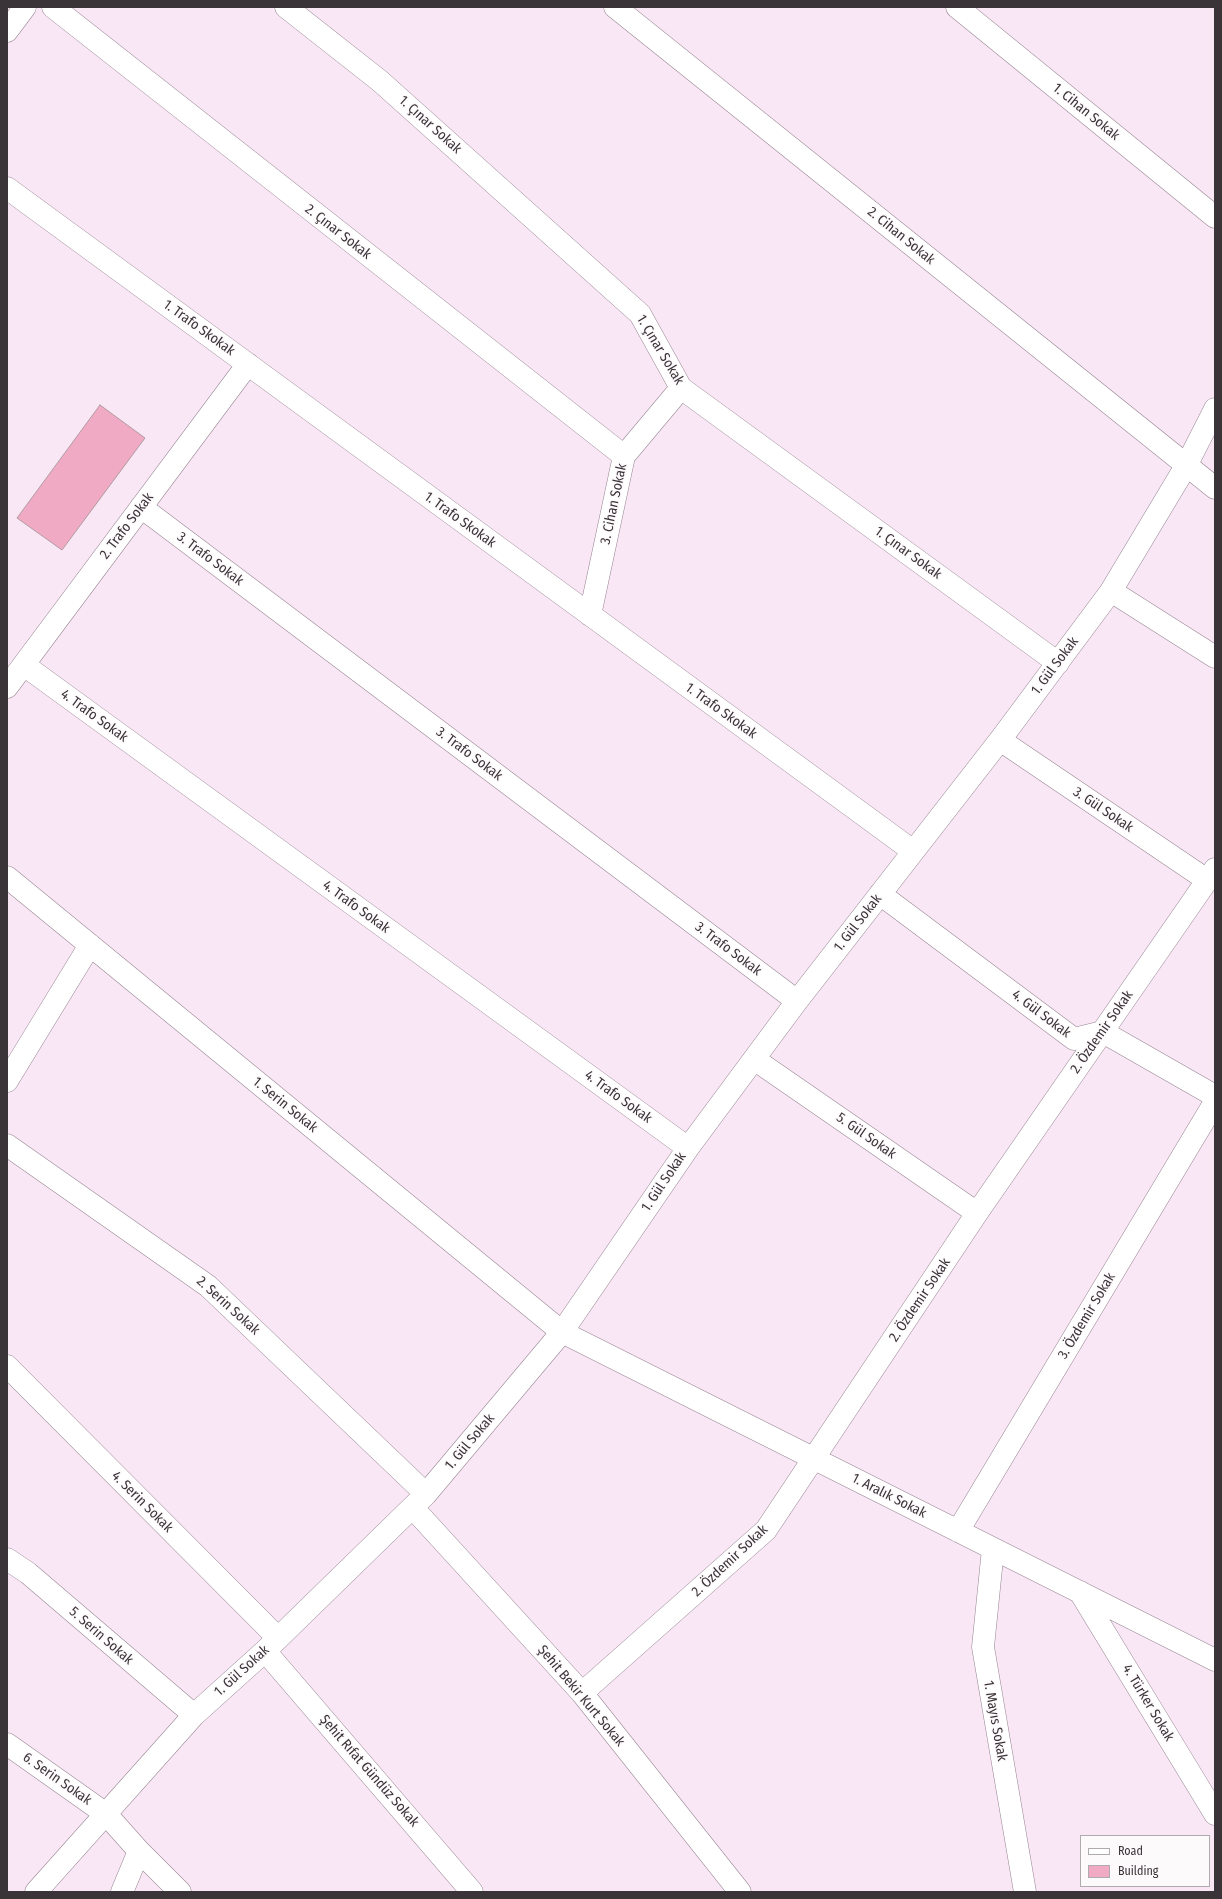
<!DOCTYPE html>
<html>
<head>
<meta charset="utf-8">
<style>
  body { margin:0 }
  #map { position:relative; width:1222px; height:1899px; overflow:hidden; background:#fae7f5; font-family:"Fira Sans Condensed",sans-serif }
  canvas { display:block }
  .frame { position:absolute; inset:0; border:8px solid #3a3338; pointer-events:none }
  .legend { position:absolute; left:1080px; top:1835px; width:130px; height:52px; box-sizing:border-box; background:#fdfafc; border:1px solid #afaaae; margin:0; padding:5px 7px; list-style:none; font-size:12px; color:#3a3338 }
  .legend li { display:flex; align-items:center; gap:8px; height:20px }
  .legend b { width:20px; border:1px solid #afaaae }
</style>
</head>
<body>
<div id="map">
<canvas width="1222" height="1899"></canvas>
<div class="frame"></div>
<ul class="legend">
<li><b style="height:5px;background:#fff"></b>Road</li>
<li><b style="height:11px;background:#f0aac3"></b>Building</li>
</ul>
</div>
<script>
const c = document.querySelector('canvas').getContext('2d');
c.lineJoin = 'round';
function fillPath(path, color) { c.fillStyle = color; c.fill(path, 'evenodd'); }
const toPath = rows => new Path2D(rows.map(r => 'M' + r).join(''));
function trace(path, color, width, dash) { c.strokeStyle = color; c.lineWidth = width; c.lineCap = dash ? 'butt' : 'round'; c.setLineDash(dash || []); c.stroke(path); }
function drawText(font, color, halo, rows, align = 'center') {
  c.font = font + ' "Fira Sans Condensed",sans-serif'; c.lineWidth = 3; c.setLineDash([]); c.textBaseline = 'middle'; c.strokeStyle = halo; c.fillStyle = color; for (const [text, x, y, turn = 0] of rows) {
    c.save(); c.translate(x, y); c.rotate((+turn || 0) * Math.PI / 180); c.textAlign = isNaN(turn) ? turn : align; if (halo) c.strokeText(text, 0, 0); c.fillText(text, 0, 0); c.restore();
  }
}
const building = toPath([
  [100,405,145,438,62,550,17,518,100,405]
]);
const minor = toPath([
  [53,7,624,456],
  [286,7,380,81,640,314,681,388,1058,663],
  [615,7,1215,488],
  [957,7,1215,217],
  [7,188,913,851],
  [141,507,797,1001],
  [1111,591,1215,657],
  [590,615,624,456,681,388],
  [24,665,688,1148],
  [7,687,248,364],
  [1000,740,1207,880],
  [7,877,562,1332,1215,1660],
  [880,894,1074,1039,1103,1032,1215,1096],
  [754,1059,977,1213],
  [7,1081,90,945],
  [7,1145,208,1286,426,1494],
  [7,1366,278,1638],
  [413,1508,582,1693,740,1892],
  [958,1531,1215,1102],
  [993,1549,983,1647,1025,1892],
  [7,1559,28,1573,194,1715],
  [1080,1592,1215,1814],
  [265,1651,472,1892],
  [582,1693,766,1530,977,1213,1215,869],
  [7,1744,106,1814,139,1851,180,1892],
  [36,1892,194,1715,265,1651,426,1494,562,1332,688,1148,797,1001,1000,740,1111,591,1186,466,1215,409],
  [122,1892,139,1851]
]);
const tertiary = toPath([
  [7,31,25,7]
]);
const streetNames = [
  ["1. Cihan Sokak",1086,112,39],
  ["1. Çınar Sokak",430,125,42],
  ["2. Çınar Sokak",338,232,38],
  ["2. Cihan Sokak",901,236,39],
  ["1. Trafo Skokak",199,328,36],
  ["1. Çınar Sokak",660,350,59],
  ["3. Cihan Sokak",614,504,-78],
  ["1. Trafo Skokak",460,520,36],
  ["2. Trafo Sokak",127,526,-53],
  ["1. Çınar Sokak",908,553,36],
  ["3. Trafo Sokak",210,559,37],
  ["1. Gül Sokak",1055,666,-53],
  ["1. Trafo Skokak",721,711,36],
  ["4. Trafo Sokak",94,716,36],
  ["3. Trafo Sokak",469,754,37],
  ["3. Gül Sokak",1103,810,34],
  ["4. Trafo Sokak",356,907,36],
  ["1. Gül Sokak",858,923,-52],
  ["3. Trafo Sokak",728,949,37],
  ["4. Gül Sokak",1041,1014,37],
  ["2. Özdemir Sokak",1102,1032,-55],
  ["4. Trafo Sokak",618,1097,36],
  ["1. Serin Sokak",285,1105,39],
  ["5. Gül Sokak",866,1136,35],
  ["1. Gül Sokak",664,1182,-56],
  ["2. Özdemir Sokak",920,1300,-56],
  ["2. Serin Sokak",228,1306,42],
  ["3. Özdemir Sokak",1087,1316,-59],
  ["1. Gül Sokak",470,1442,-50],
  ["1. Aralık Sokak",889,1496,27],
  ["4. Serin Sokak",142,1502,45],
  ["2. Özdemir Sokak",730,1561,-43],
  ["5. Serin Sokak",101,1636,41],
  ["1. Gül Sokak",242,1671,-42],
  ["Şehit Bekir Kurt Sokak",581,1696,50],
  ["4. Türker Sokak",1148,1703,59],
  ["1. Mayıs Sokak",995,1721,80],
  ["Şehit Rıfat Gündüz Sokak",369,1771,49],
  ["6. Serin Sokak",57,1779,35]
];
fillPath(building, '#f0aac3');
trace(building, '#b09aa1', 1);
trace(minor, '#978693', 23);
trace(tertiary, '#978693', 23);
trace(minor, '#fff', 22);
trace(tertiary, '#fff', 22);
drawText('14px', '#3a3338', '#fdfafc', streetNames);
</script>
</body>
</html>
